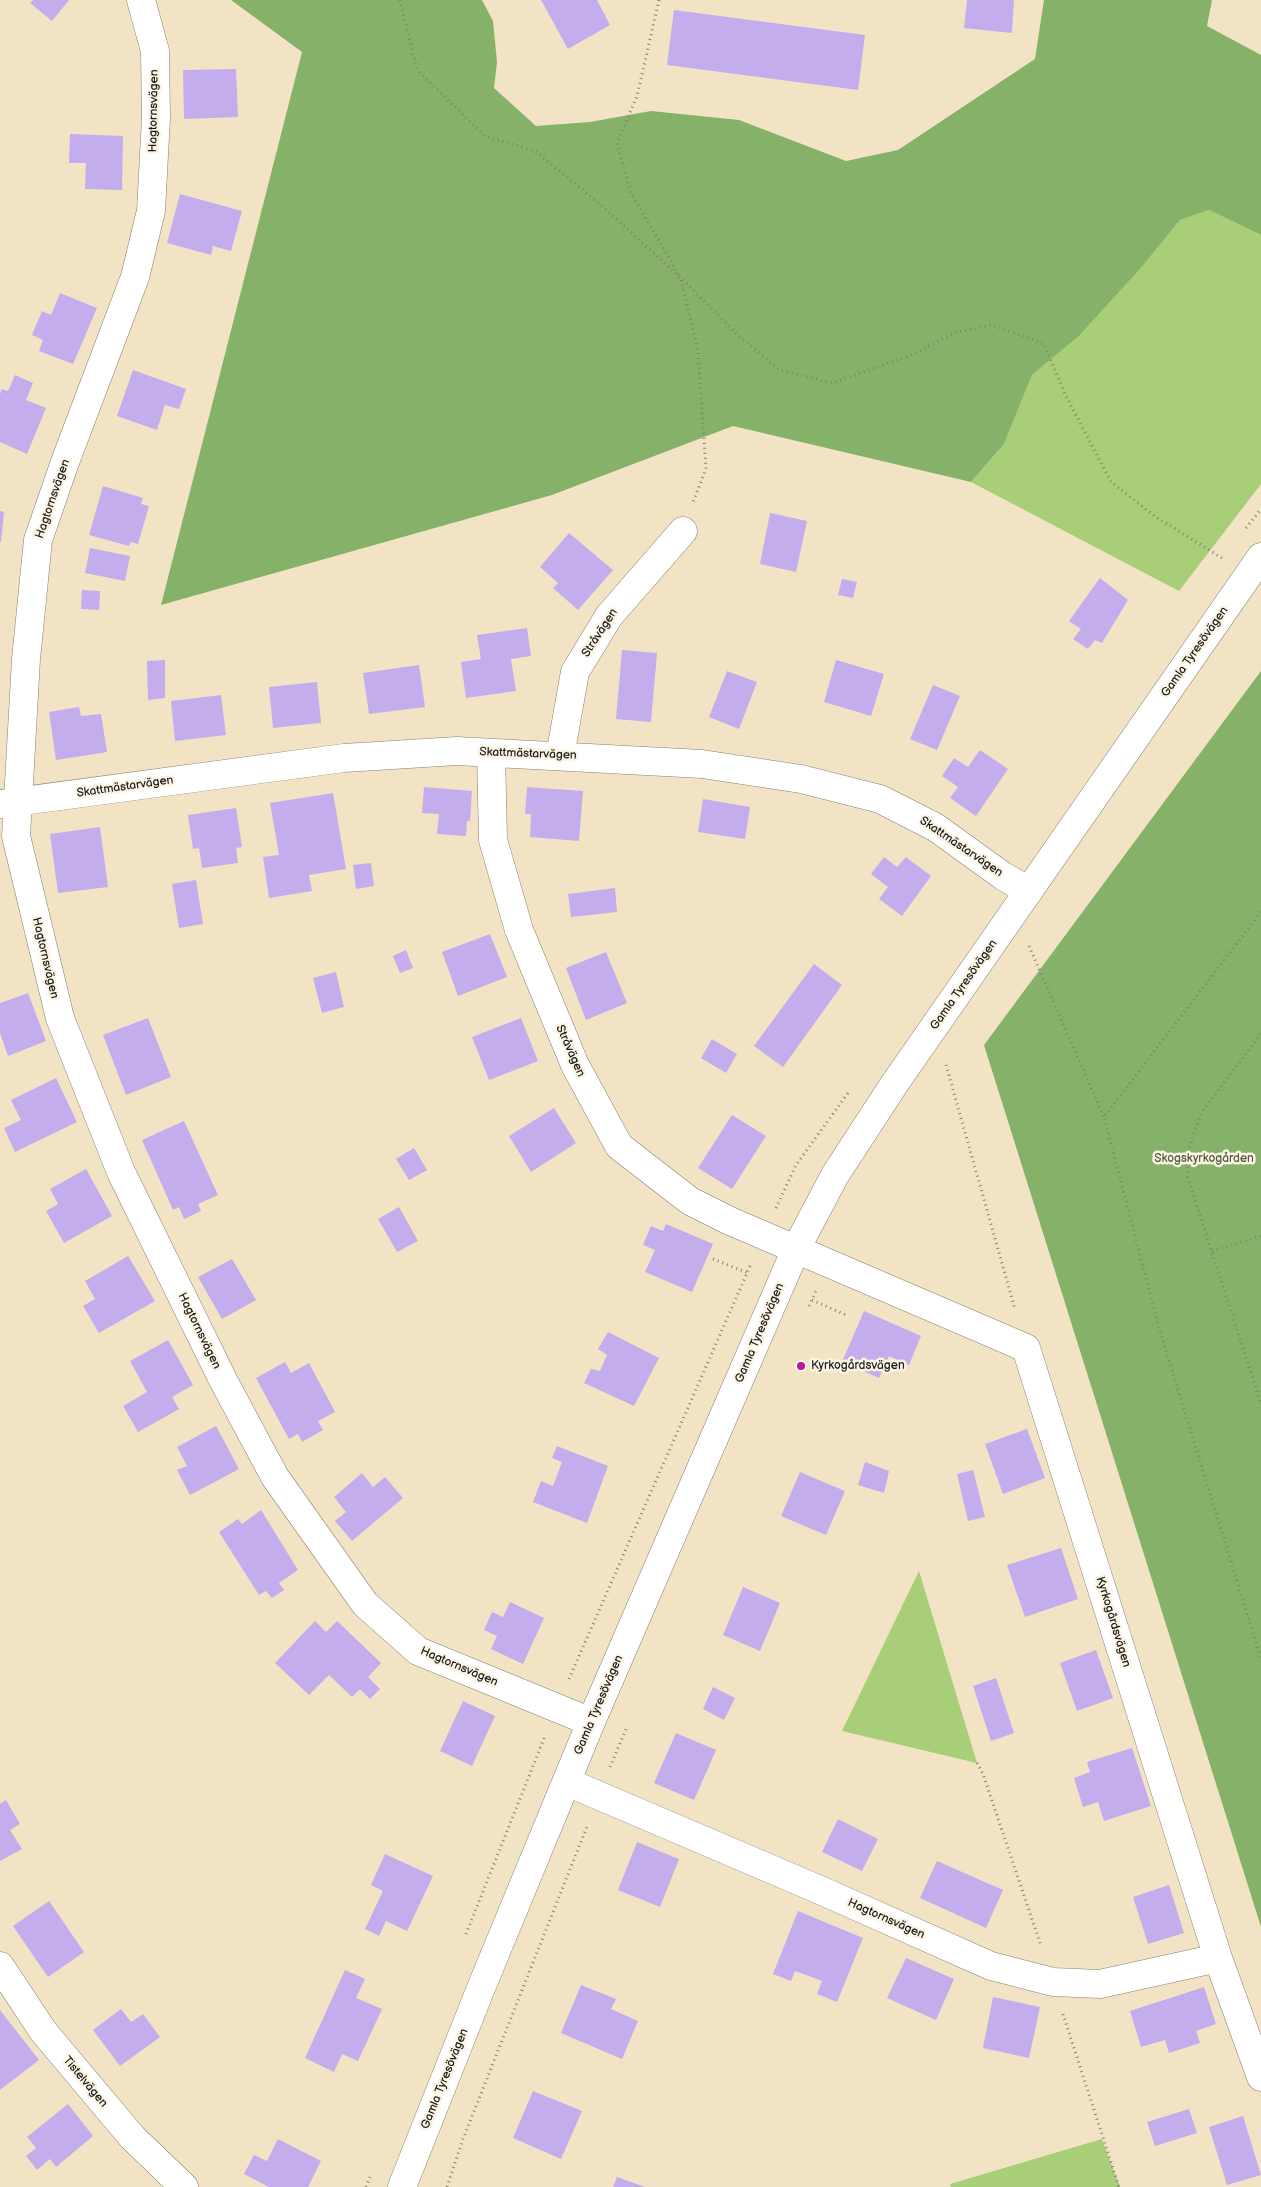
<!DOCTYPE html>
<html>
<head>
<meta charset="utf-8">
<style>
  body { margin:0 }
  canvas { display:block; background:#f1e3c4 }
</style>
</head>
<body>
<canvas width="1261" height="2187"></canvas>
<script>
const c = document.querySelector('canvas').getContext('2d');
c.lineJoin = 'round';
function fillPath(path, color) { c.fillStyle = color; c.fill(path, 'evenodd'); }
const toPath = rows => new Path2D(rows.map(r => 'M' + r).join(''));
function trace(path, color, width, dash) { c.strokeStyle = color; c.lineWidth = width; c.lineCap = dash ? 'butt' : 'round'; c.setLineDash(dash || []); c.stroke(path); }
function drawText(font, color, halo, rows, align = 'center') {
  c.font = font + ' "Balsamiq Sans",sans-serif'; c.lineWidth = 5; c.setLineDash([]); c.textBaseline = 'middle'; c.strokeStyle = halo; c.fillStyle = color; for (const [text, x, y, turn = 0] of rows) {
    c.save(); c.translate(x, y); c.rotate((+turn || 0) * Math.PI / 180); c.textAlign = isNaN(turn) ? turn : align; if (halo) c.strokeText(text, 0, 0); c.fillText(text, 0, 0); c.restore();
  }
}
const green = toPath([
  [1209,210,1261,235,1261,484,1179,591,971,482,1004,444,1032,375,1079,336,1141,268,1180,220],
  [919,1571,977,1763,842,1731],
  [1102,2139,1120,2187,951,2187,950,2184]
]);
const forest = toPath([
  [231,0,482,0,493,21,497,62,494,88,536,126,590,122,651,111,739,120,846,161,898,150,1035,59,1044,0,1212,0,1207,26,1261,55,1261,235,1209,210,1180,220,1141,268,1079,336,1032,375,1004,444,971,482,733,426,552,495,161,605,302,52],
  [1261,671,1261,1927,984,1045]
]);
const building = toPath([
  [33,0,69,0,52,21,30,3],
  [541,0,597,0,610,25,568,49],
  [967,0,1014,0,1012,33,964,28],
  [674,10,865,35,858,90,667,65],
  [236,69,238,117,184,119,183,70],
  [70,134,123,136,122,190,85,189,86,163,69,163],
  [180,194,242,211,231,251,213,246,211,255,167,243],
  [60,293,97,308,73,364,39,351,43,340,32,335,42,311,51,315],
  [133,370,186,389,179,409,165,405,157,430,117,416],
  [15,375,33,383,26,400,46,408,27,454,0,442,0,394,2,389,8,391],
  [103,486,143,498,141,504,149,506,138,544,131,542,129,546,89,535],
  [0,511,4,512,1,542,0,542],
  [770,513,807,521,796,572,760,564],
  [569,533,613,570,578,610,553,588,558,583,540,567],
  [90,548,130,556,125,581,85,573],
  [1100,578,1128,600,1102,643,1095,640,1088,649,1073,639,1081,629,1069,621],
  [842,579,857,582,853,598,838,595],
  [82,590,100,591,99,610,81,609],
  [527,628,531,656,511,659,516,691,466,698,461,662,481,659,477,635],
  [622,650,657,653,651,722,616,719],
  [165,660,165,698,148,700,147,661],
  [836,660,884,674,871,716,824,702],
  [419,665,425,707,369,714,363,673],
  [727,671,757,682,739,729,709,717],
  [317,682,321,723,273,728,269,687],
  [933,685,960,696,937,750,910,739],
  [221,695,226,735,175,741,171,701],
  [79,707,81,716,101,714,107,752,56,760,49,712],
  [980,750,1008,769,976,816,950,798,958,787,942,776,954,758,968,767],
  [424,787,472,791,470,821,467,821,466,836,437,834,439,814,422,813],
  [527,787,583,791,579,841,530,837,531,814,525,814],
  [333,793,346,869,309,875,312,891,269,898,263,857,279,855,270,803],
  [703,799,750,807,745,839,698,832],
  [236,808,242,847,236,848,238,863,202,868,199,848,193,849,188,815],
  [100,827,108,887,58,893,50,834],
  [884,857,897,867,906,857,931,876,902,916,879,899,888,887,871,874],
  [371,863,374,886,356,889,353,865],
  [196,880,203,924,179,928,172,884],
  [615,888,617,912,571,917,568,894],
  [490,934,507,977,458,996,442,952],
  [406,950,413,968,400,973,393,956],
  [606,952,627,1003,586,1020,566,968],
  [814,964,842,985,783,1067,754,1046],
  [336,972,344,1007,322,1013,313,978],
  [28,993,46,1041,8,1056,0,1033,0,1003],
  [148,1018,171,1077,126,1095,103,1035],
  [521,1018,538,1061,489,1080,472,1037],
  [712,1039,737,1054,726,1073,701,1058],
  [56,1078,77,1122,15,1152,4,1128,21,1120,11,1100],
  [554,1108,576,1143,531,1172,509,1136],
  [732,1115,766,1136,732,1189,698,1168],
  [184,1121,218,1195,198,1204,201,1211,184,1219,179,1207,173,1210,142,1140],
  [414,1148,427,1170,409,1180,396,1159],
  [86,1169,112,1216,64,1243,46,1211,58,1204,50,1189],
  [399,1207,418,1241,397,1252,378,1219],
  [666,1224,713,1244,692,1292,645,1272,655,1250,643,1245,651,1226,663,1231],
  [128,1256,155,1301,99,1333,83,1306,95,1299,85,1281],
  [232,1259,256,1300,222,1319,198,1277],
  [864,1311,921,1336,909,1365,889,1356,879,1378,842,1362],
  [608,1332,659,1358,634,1406,584,1383,591,1369,600,1371,607,1355,598,1349],
  [168,1340,193,1385,172,1397,179,1409,138,1432,123,1406,147,1392,130,1361],
  [285,1362,291,1373,309,1363,335,1412,318,1421,323,1430,302,1442,298,1434,289,1439,256,1378],
  [216,1426,239,1469,190,1495,177,1470,187,1466,177,1447],
  [1027,1429,1045,1478,1003,1494,985,1444],
  [557,1446,608,1466,587,1523,533,1502,541,1481,553,1486,562,1462,552,1458],
  [865,1462,889,1471,884,1493,858,1485],
  [973,1470,985,1517,968,1521,957,1474],
  [800,1472,845,1491,826,1535,781,1516],
  [362,1473,373,1487,385,1477,403,1498,352,1541,335,1521,346,1512,334,1497],
  [261,1510,298,1570,279,1583,284,1590,272,1598,266,1591,259,1595,219,1532,238,1519,242,1524],
  [1061,1548,1078,1599,1025,1617,1007,1565],
  [743,1587,780,1603,760,1651,723,1635],
  [510,1602,544,1618,523,1664,491,1649,497,1636,484,1630,492,1612,503,1617],
  [315,1621,326,1632,337,1621,381,1663,368,1677,380,1689,370,1699,360,1689,352,1697,329,1675,309,1695,275,1663],
  [1096,1650,1113,1698,1077,1711,1060,1663],
  [996,1678,1014,1733,991,1741,973,1686],
  [713,1687,735,1698,724,1720,703,1709],
  [463,1701,495,1716,472,1766,440,1751],
  [676,1733,716,1750,694,1800,654,1783],
  [1132,1748,1151,1806,1104,1821,1098,1802,1083,1807,1074,1778,1090,1772,1087,1762],
  [6,1800,20,1824,10,1830,22,1849,0,1861,0,1804],
  [838,1819,878,1839,862,1871,822,1852],
  [637,1842,679,1859,660,1907,618,1890],
  [385,1854,433,1876,407,1931,386,1921,379,1936,365,1929,383,1891,371,1885],
  [937,1861,1003,1890,986,1928,920,1898],
  [1169,1885,1184,1933,1148,1944,1133,1897],
  [49,1901,84,1952,48,1977,13,1926],
  [798,1911,863,1938,837,2002,817,1994,822,1981,795,1971,791,1981,773,1974],
  [906,1958,954,1979,936,2020,887,1998],
  [345,1970,365,1979,356,1998,382,2009,358,2061,342,2054,334,2072,305,2058],
  [581,1985,616,1999,611,2009,638,2021,622,2059,561,2033],
  [1204,1987,1216,2024,1196,2031,1200,2043,1169,2053,1165,2040,1141,2047,1130,2011],
  [993,1997,1040,2007,1029,2058,983,2048],
  [121,2009,131,2022,143,2014,160,2037,120,2066,93,2030],
  [0,2010,39,2060,0,2090],
  [533,2091,582,2111,561,2159,513,2138],
  [68,2104,93,2136,56,2167,50,2159,37,2170,26,2156,36,2148,27,2137],
  [1189,2109,1197,2133,1155,2146,1147,2122],
  [1243,2116,1261,2175,1227,2185,1209,2127],
  [278,2139,321,2161,308,2187,269,2187,244,2174,254,2155,267,2161],
  [617,2177,645,2187,613,2187]
]);
const path = toPath([
  [400,0,417,70,485,136,535,151,601,205,681,278,741,338,780,370,832,383,910,356,954,333,992,325,1044,344,1065,394,1111,482,1156,517,1222,558],
  [659,0,637,96,617,143,631,193,679,275],
  [681,280,698,351,706,469,693,502],
  [1246,528,1261,509],
  [1261,912,1104,1117,1159,1328,1261,1659],
  [1029,946,1104,1117],
  [1261,1034,1201,1113,1190,1145,1187,1175,1261,1404],
  [946,1065,1015,1309],
  [776,1208,796,1165,848,1093],
  [1212,1251,1261,1236],
  [713,1259,748,1273],
  [812,1300,848,1316],
  [809,1306,816,1291],
  [569,1679,751,1264],
  [977,1763,983,1774,1041,1946],
  [610,1767,626,1729],
  [466,1934,545,1736],
  [1063,2014,1119,2187],
  [366,2187,370,2177],
  [447,2187,463,2139,588,1824]
]);
const street = toPath([
  [141,0,155,51,156,118,151,211,135,277,65,462,38,540,26,659,16,836,60,1018,121,1172,223,1380,275,1477,365,1604,418,1651,591,1722],
  [491,753,493,840,519,930,575,1065,619,1146,690,1201,730,1221,1026,1348,1218,1958,1261,2077],
  [560,756,575,672,609,616,683,531],
  [0,804,344,758,457,751,702,764,801,779,880,799,935,827,1003,876,1029,891],
  [567,1782,820,1890,991,1966,1053,1982,1100,1984,1218,1958],
  [0,1966,43,2031,132,2137,184,2187]
]);
const secondary = toPath([
  [402,2187,481,1988,591,1722,796,1249,835,1175,895,1083,1261,557]
]);
const markers = [
  [801,1366,5,"#b5179e"]
];
const streetNames = [
  ["Hagtornsvägen",154,111,-89],
  ["Hagtornsvägen",53,499,-71],
  ["Stråvägen",600,633,-57],
  ["Gamla Tyresövägen",1195,652,-55],
  ["Skattmästarvägen",528,754,2],
  ["Skattmästarvägen",125,787,-8],
  ["Skattmästarvägen",961,847,34],
  ["Hagtornsvägen",45,958,77],
  ["Gamla Tyresövägen",964,985,-55],
  ["Stråvägen",570,1051,66],
  ["Hagtornsvägen",199,1331,64],
  ["Gamla Tyresövägen",760,1333,-67],
  ["Kyrkogårdsvägen",1113,1622,73],
  ["Hagtornsvägen",459,1667,23],
  ["Gamla Tyresövägen",599,1705,-67],
  ["Hagtornsvägen",886,1919,24],
  ["Gamla Tyresövägen",445,2079,-68],
  ["Tistelvägen",85,2082,50]
];
const parkNames = [
  ["Skogskyrkogården",1204,1159]
];
const poiNames = [
  ["Kyrkogårdsvägen",811,1366]
];
fillPath(green, '#a8ce77');
fillPath(forest, '#86b168');
fillPath(building, '#c4aded');
trace(street, '#868070', 29);
trace(secondary, '#868070', 29);
trace(path, '#868070', 3, [1, 4]);
trace(street, '#fff', 28);
trace(secondary, '#fff', 28);
for (const [x, y, r, color] of markers) { const dot = new Path2D(); dot.arc(x, y, r, 0, 2 * Math.PI); c.fillStyle = color; c.fill(dot); trace(dot, '#fcf5e5', 2); }
drawText('12px', '#1c1c1c', '#fcf5e5', streetNames);
drawText('12px', '#4d5a3c', '#fcf5e5', parkNames);
drawText('12px', '#1c1c1c', '#fcf5e5', poiNames, 'left');
</script>
</body>
</html>
